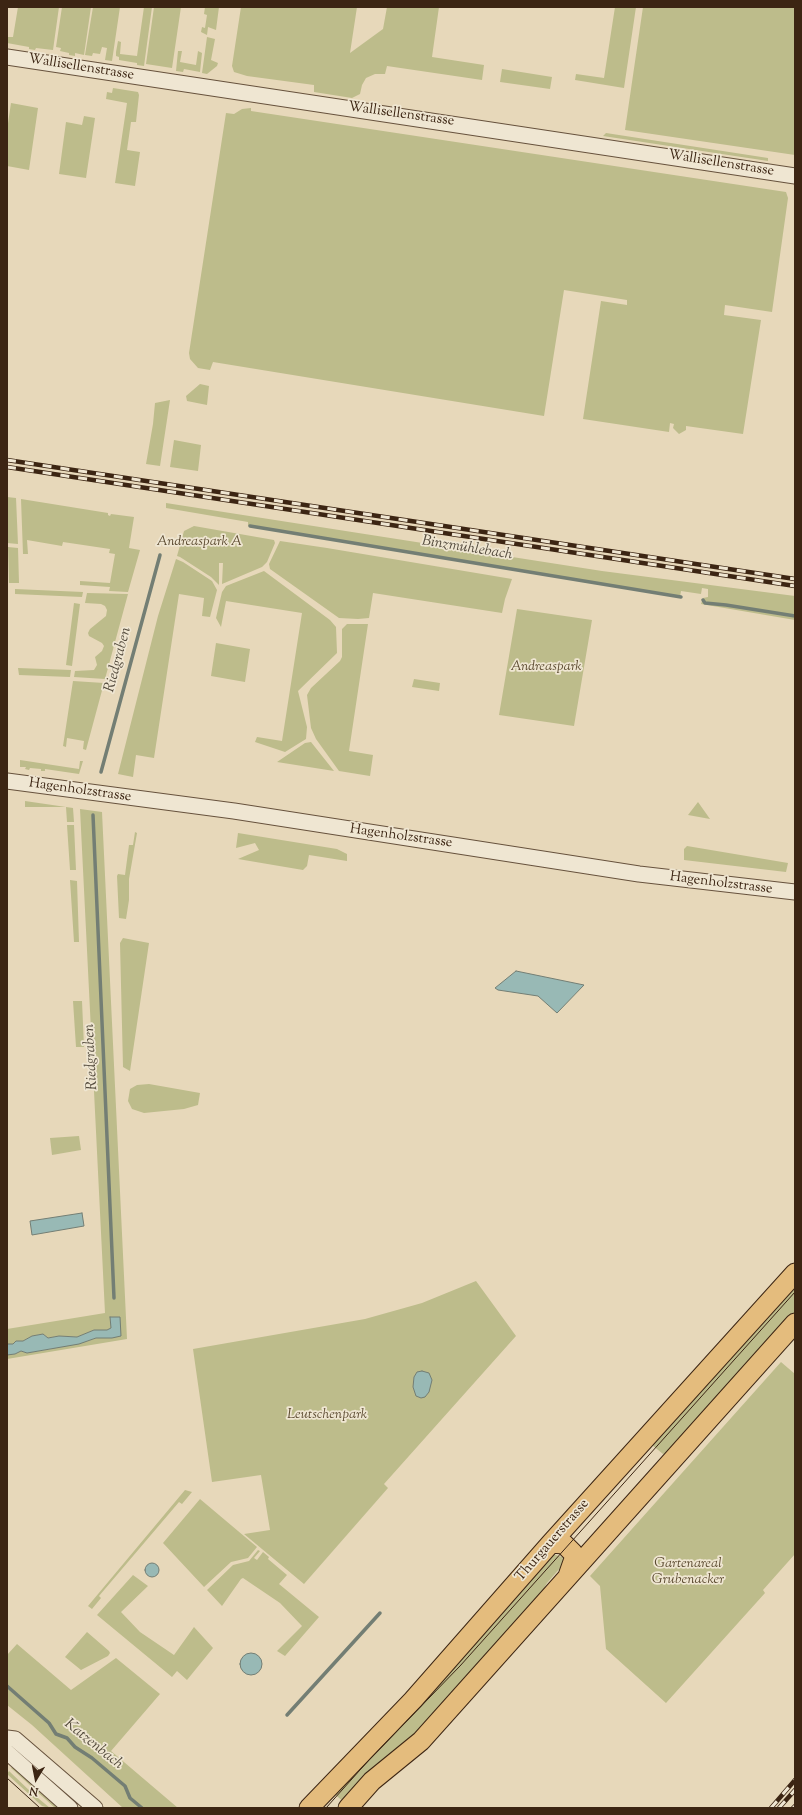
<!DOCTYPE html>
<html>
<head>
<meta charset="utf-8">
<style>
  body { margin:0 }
  #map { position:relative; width:802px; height:1815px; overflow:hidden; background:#e7d8ba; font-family:"Sorts Mill Goudy",serif }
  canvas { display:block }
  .frame { position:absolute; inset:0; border:8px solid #3c2513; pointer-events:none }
  .north { position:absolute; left:16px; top:1759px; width:40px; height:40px; -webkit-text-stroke:3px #efe6d2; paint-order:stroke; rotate:190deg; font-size:11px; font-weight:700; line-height:16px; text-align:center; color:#3c2513 }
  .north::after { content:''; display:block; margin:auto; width:14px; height:18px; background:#3c2513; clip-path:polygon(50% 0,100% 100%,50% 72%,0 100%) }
</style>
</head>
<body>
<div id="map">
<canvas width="802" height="1815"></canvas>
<div class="frame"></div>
<div class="north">N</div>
</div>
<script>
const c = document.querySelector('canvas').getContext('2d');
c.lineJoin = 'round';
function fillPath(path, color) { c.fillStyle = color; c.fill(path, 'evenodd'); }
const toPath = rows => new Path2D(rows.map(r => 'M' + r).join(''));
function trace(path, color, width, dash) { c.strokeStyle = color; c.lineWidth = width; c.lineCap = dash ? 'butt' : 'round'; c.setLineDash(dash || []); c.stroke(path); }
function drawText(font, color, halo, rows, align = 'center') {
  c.font = font + ' "Sorts Mill Goudy",serif'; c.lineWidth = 3.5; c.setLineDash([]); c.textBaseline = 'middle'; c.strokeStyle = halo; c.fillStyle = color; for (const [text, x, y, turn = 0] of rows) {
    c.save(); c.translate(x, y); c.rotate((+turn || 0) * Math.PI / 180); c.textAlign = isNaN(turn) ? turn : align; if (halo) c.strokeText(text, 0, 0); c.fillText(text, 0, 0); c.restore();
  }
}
const green = toPath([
  [18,7,59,7,53,50,36,48,35,50,29,49,29,47,7,43,7,37,13,37],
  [62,7,91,7,84,55,75,53,75,56,69,55,69,53,60,51,61,48,56,47],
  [93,7,120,7,112,61,105,60,107,48,102,47,100,54,93,53,92,56,85,55],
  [144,7,152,7,144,66,137,65,137,63,119,60,119,57,116,56,116,52,118,41,121,42,120,54,137,56],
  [154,7,181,7,172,68,146,64],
  [205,7,219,7,216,30,208,27,207,35,201,32,202,27,205,28,207,15,204,14],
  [241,7,357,7,350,53,383,29,387,7,439,7,432,57,484,65,482,80,387,66,385,74,375,74,366,78,362,85,360,94,352,98,314,92,314,85,247,76,234,72,232,66],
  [615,7,636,7,624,88,575,80,576,74,604,78],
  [643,7,795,7,795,155,625,130],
  [207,37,215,39,211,60,218,63,217,66,207,74,202,73],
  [178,51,182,51,180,62,196,65,198,51,202,53,200,72,184,69,183,72,176,71],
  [502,69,552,77,550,89,500,82],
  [113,88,138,92,139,95,136,122,131,122,127,150,140,152,135,186,115,183,127,103,106,99,107,92,112,93],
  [11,103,38,108,29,170,7,166,7,130],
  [251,108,251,111,786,192,788,198,772,312,725,305,724,315,761,320,743,434,686,426,686,430,679,434,673,428,674,424,670,423,669,432,583,419,601,301,627,305,627,300,564,290,544,416,213,362,210,370,198,368,190,359,189,353,226,113,234,114,242,109],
  [84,116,95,118,86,178,59,174,66,122,82,125],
  [606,133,768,158,768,161,603,136],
  [200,384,209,386,207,405,187,401,186,396],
  [170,400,160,466,146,464,153,424,155,403],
  [174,440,201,445,198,471,170,467],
  [7,497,16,498,18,544,7,543],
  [21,499,108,513,108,515,110,516,111,514,134,517,129,548,140,550,128,592,109,591,110,587,80,585,80,581,110,583,115,554,109,553,110,549,63,542,62,546,27,540,28,554,23,554],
  [166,503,602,571,795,596,795,620,701,604,703,598,708,597,708,589,702,588,701,594,681,591,680,597,248,526,248,522,166,508],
  [194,526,274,540,275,543,267,562,262,567,222,584,223,563,219,563,219,585,211,577,180,557,177,556,184,531],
  [280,541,327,548,512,579,505,599,502,613,373,593,369,618,358,619,339,618,270,569,269,564],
  [8,547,18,548,19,583,9,583],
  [176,559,183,562,212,581,217,590,210,617,202,616,204,598,179,594,154,758,136,755,133,777,118,774,158,616],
  [264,571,330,620,336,627,337,653,298,691,307,727,306,739,285,752,255,742,257,737,282,741,302,613,226,601,221,627,216,618,222,592,226,586],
  [15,589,83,592,82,597,15,594],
  [87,593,128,594,105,679,74,677,75,671,94,670,97,665,95,657,102,651,104,646,102,643,89,636,88,633,90,629,106,616,107,610,105,606,101,604,85,603],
  [74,603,80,604,72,666,66,665],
  [517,609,592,620,574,726,499,715],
  [347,624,368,624,349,751,373,755,370,776,339,771,316,739,311,728,307,695,311,688,340,661,342,657,342,629],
  [216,643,250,649,245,682,211,676],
  [18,668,71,670,70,677,19,675],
  [414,679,440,683,439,691,412,687],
  [73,681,104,683,86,750,83,749,84,741,67,738,66,747,63,746],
  [311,742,334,771,277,762,305,743],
  [20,760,79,769,80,761,83,761,79,774,45,769,45,771,41,771,41,769,30,768,29,770,25,769,26,767,20,767],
  [25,801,66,807,73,808,74,822,67,822,66,807,25,807],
  [698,802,710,819,688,815],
  [80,809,102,812,127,1339,7,1359,7,1355,15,1354,21,1351,27,1353,51,1349,60,1346,88,1341,96,1338,112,1338,120,1317,111,1317,111,1328,107,1330,94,1330,77,1337,59,1336,48,1338,43,1334,32,1336,23,1341,16,1341,13,1344,7,1344,7,1329,105,1313],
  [67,825,74,825,76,870,70,870],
  [135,832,137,833,129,879,129,900,126,919,119,918,117,876,118,874,125,875,129,845,133,845],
  [238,833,337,849,347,854,347,861,309,855,307,866,303,870,238,859,259,850,255,843,236,848],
  [687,846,788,863,786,872,684,860,684,849],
  [70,880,77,881,79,942,74,942],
  [123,938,149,943,130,1071,123,1067,120,943],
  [73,1001,82,1001,84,1047,76,1047],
  [149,1084,200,1093,198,1105,184,1109,144,1113,132,1109,128,1101,130,1089,137,1085],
  [79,1136,81,1150,52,1155,50,1138],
  [476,1281,516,1336,384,1484,388,1488,304,1584,244,1534,270,1530,261,1475,212,1482,193,1349,365,1319,422,1303],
  [795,1281,795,1315,667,1453,663,1454,652,1445],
  [781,1362,795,1374,795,1554,763,1590,765,1593,666,1703,606,1649,600,1586,590,1576],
  [185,1490,192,1492,182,1504,179,1502,99,1596,101,1598,92,1609,88,1606],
  [200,1499,257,1547,248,1558,231,1562,204,1587,163,1543],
  [258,1550,260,1551,254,1558,257,1560,263,1552,269,1557,268,1559,287,1575,279,1584,319,1617,285,1656,277,1651,302,1626,280,1603,243,1578,241,1579,222,1606,207,1590,233,1565,249,1561],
  [550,1553,568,1559,547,1583,538,1599,436,1716,345,1803,332,1792],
  [133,1575,148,1586,121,1612,140,1632,174,1655,194,1627,213,1648,187,1680,177,1671,172,1677,97,1615],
  [87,1632,109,1651,110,1653,108,1656,81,1670,65,1657],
  [17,1644,71,1690,116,1658,160,1694,111,1751,178,1808,123,1808,32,1725,7,1705,7,1655],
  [12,1767,25,1777,63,1808,55,1808,11,1768],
  [9,1771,33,1794,50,1808,42,1806,7,1774]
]);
const water = toPath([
  [516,971,584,985,557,1013,538,996,498,990,495,988,516,971],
  [82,1213,84,1226,32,1235,30,1221,82,1213],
  [110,1317,120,1317,121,1336,112,1338,96,1338,79,1344,27,1353,21,1351,15,1354,7,1355,7,1344,13,1344,16,1341,23,1341,32,1336,43,1334,48,1338,59,1336,77,1337,94,1330,107,1330,111,1328,110,1317],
  [422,1371,429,1373,432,1380,429,1392,425,1397,421,1398,416,1396,413,1387,414,1377,417,1372,422,1371],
  '145 1570a7 7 0 1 1 14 0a7 7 0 1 1-14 0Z',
  '240 1664a11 11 0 1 1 22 0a11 11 0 1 1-22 0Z'
]);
const stream = toPath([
  [250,526,681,597],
  [703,600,705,603,726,605,795,616],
  [101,772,160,555],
  [93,815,114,1298],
  [7,1686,49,1723,56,1734,67,1738,75,1747,92,1758,125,1786,130,1798,142,1808],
  [287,1715,380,1613]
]);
const minor = toPath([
  [7,57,795,176],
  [7,781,234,811,639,874,795,892],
  [7,1738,15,1739,95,1808],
  [7,1752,70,1808]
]);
const major = toPath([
  [551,1543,564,1544,573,1553,574,1559,568,1576],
  [309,1808,413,1700,551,1543,795,1273],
  [348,1808,372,1781,421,1741,795,1323]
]);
const tram = toPath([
  [7,1778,40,1808],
  [326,1808,368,1761,460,1666,795,1292]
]);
const rail = toPath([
  [7,460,795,579],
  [7,467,795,586],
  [771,1808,795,1780],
  [779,1808,795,1790],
  [793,1808,795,1806]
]);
const streetNames = [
  ["Wallisellenstrasse",81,68,9],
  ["Wallisellenstrasse",401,115,8],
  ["Wallisellenstrasse",721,164,9],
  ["Hagenholzstrasse",80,791,8],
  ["Hagenholzstrasse",401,837,8],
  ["Hagenholzstrasse",721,884,7],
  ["Thurgauerstrasse",553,1541,-49]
];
const parkNames = [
  ["Andreaspark A",199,543],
  ["Andreaspark",546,668],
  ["Leutschenpark",327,1416],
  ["Gartenareal",688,1565],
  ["Grubenacker",688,1581]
];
const waterNames = [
  ["Binzmühlebach",467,549,9],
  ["Riedgraben",119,660,-75],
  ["Riedgraben",92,1057,-93],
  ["Katzenbach",93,1745,39]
];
fillPath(green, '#bdbc8b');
fillPath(water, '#98b9b5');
trace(water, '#737e74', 1);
trace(stream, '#737e74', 3.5);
trace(minor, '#67523d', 17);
trace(major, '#3c2513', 21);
trace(minor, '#efe6d2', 15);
trace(major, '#e4bc7d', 19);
trace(tram, '#3c2513', 1);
trace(rail, '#3c2513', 4.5);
trace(rail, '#efe6d2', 3, [9]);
drawText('14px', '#3c2513', '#efe6d2', streetNames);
drawText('italic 14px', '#5c4b31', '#efe6d2', parkNames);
drawText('italic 15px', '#534a3c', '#efe6d2', waterNames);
</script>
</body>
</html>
